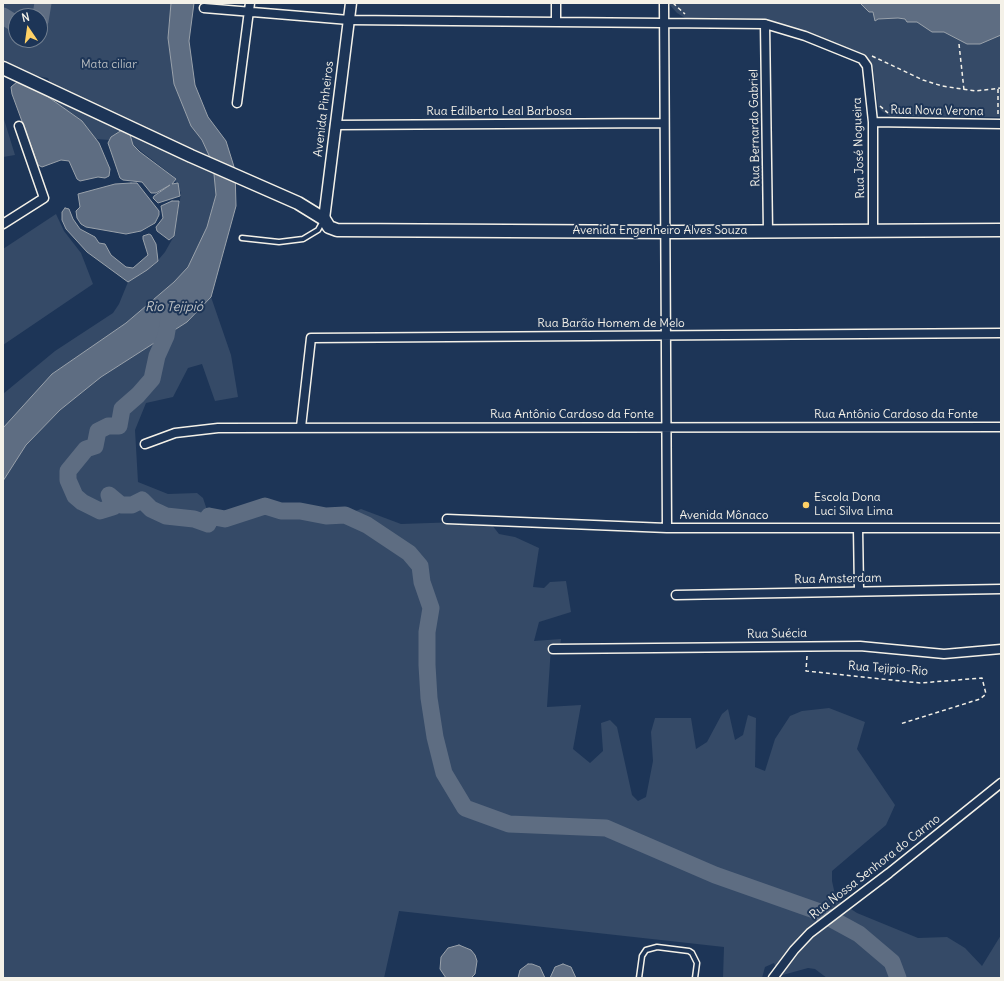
<!DOCTYPE html>
<html>
<head>
<meta charset="utf-8">
<style>
  body { margin:0 }
  #map { position:relative; width:1004px; height:981px; overflow:hidden; background:#1d3557; font-family:Delius,sans-serif }
  canvas { display:block }
  .frame { position:absolute; inset:0; border:4px solid #f4f1e8; pointer-events:none }
  .north { position:absolute; left:8px; top:8px; width:40px; height:40px; box-sizing:border-box; background:#1d3557; border:1px solid #738091; border-radius:50%; rotate:347deg; font-size:11px; font-weight:700; line-height:16px; text-align:center; color:#f4f1e8 }
  .north::after { content:''; display:block; margin:auto; width:14px; height:18px; background:#ffd166; clip-path:polygon(50% 0,100% 100%,50% 72%,0 100%) }
</style>
</head>
<body>
<div id="map">
<canvas width="1004" height="981"></canvas>
<div class="frame"></div>
<div class="north">N</div>
</div>
<script>
const c = document.querySelector('canvas').getContext('2d');
c.lineJoin = 'round';
function fillPath(path, color) { c.fillStyle = color; c.fill(path, 'evenodd'); }
const toPath = rows => new Path2D(rows.map(r => 'M' + r).join(''));
function trace(path, color, width, dash) { c.strokeStyle = color; c.lineWidth = width; c.lineCap = dash ? 'butt' : 'round'; c.setLineDash(dash || []); c.stroke(path); }
function drawText(font, color, halo, rows, align = 'center') {
  c.font = font + ' Delius,sans-serif'; c.lineWidth = 4; c.setLineDash([]); c.textBaseline = 'middle'; c.strokeStyle = halo; c.fillStyle = color; for (const [text, x, y, turn = 0] of rows) {
    c.save(); c.translate(x, y); c.rotate((+turn || 0) * Math.PI / 180); c.textAlign = isNaN(turn) ? turn : align; if (halo) c.strokeText(text, 0, 0); c.fillText(text, 0, 0); c.restore();
  }
}
const green = toPath([
  [3,3,171,3,168,38,174,84,191,126,202,140,213,164,216,195,207,227,197,250,188,267,174,282,126,323,52,374,3,428,3,394,55,351,113,313,119,304,128,282,154,265,165,252,174,236,181,193,173,176,133,145,129,131,119,131,109,140,96,139,82,121,44,94,50,83,48,78,3,70],
  [16,16,40,16,40,40,16,40],
  [668,3,1001,3,1001,117,890,116,883,112,878,107,873,68,868,58,862,53,772,21,685,18,677,13],
  [3,116,15,155,3,157],
  [56,214,64,231,81,253,93,284,3,345,3,249],
  [211,297,231,355,238,397,215,401,202,364,188,368,173,397,146,403,135,430,138,482,168,494,197,493,203,498,209,516,225,519,265,506,281,511,300,511,326,516,345,515,361,509,401,524,459,522,492,525,499,534,515,537,539,548,533,587,544,588,550,582,566,581,571,612,539,622,534,641,561,639,560,646,551,647,547,707,581,705,573,749,590,763,603,751,601,723,610,720,617,727,632,795,638,801,646,797,653,761,651,732,655,718,691,718,696,749,707,742,722,714,728,709,735,740,743,735,748,715,756,718,755,767,765,771,775,739,790,716,802,711,829,708,865,722,857,749,895,805,886,825,832,871,832,881,836,899,857,913,918,938,947,937,965,948,982,966,1001,935,1001,978,827,978,815,969,808,968,779,976,774,963,765,967,762,978,723,978,724,947,399,911,384,978,3,978,3,481,26,445,60,410,101,377,187,322]
]);
const water = toPath([
  [171,3,194,3,189,41,195,85,208,117,226,141,235,170,236,206,211,297,187,322,101,377,60,410,26,445,3,481,3,428,52,374,126,323,174,282,188,267,207,227,216,195,213,164,202,140,191,126,174,84,168,38,171,3],
  [860,3,1001,3,1001,35,980,44,967,44,944,32,932,32,917,22,907,22,905,19,898,18,878,19,875,21,873,12,869,12,860,3],
  [17,82,24,83,44,94,82,121,99,143,110,169,109,176,105,178,98,177,80,181,77,179,69,161,61,160,42,167,38,165,12,94,11,87,17,82],
  [122,130,129,131,133,145,140,152,176,179,172,184,178,183,180,196,158,203,153,198,154,196,170,185,156,193,151,193,142,182,123,180,120,178,108,143,111,137,122,130],
  [131,183,137,183,159,211,159,215,155,223,141,231,126,234,86,227,81,224,77,218,76,211,80,207,78,194,115,184,131,183],
  [172,201,179,201,179,202,174,236,169,240,157,231,156,227,163,218,161,206,172,201],
  [65,208,69,209,73,219,80,229,95,237,99,243,105,244,111,255,126,267,133,268,148,255,143,239,143,236,149,234,151,235,156,244,158,261,147,270,128,282,87,252,66,229,62,220,62,212,65,208],
  [459,945,471,950,475,955,477,961,475,974,471,978,446,978,440,969,441,957,448,948,459,945],
  [528,964,532,964,540,967,545,978,518,978,520,970,528,964],
  [563,964,571,967,576,978,550,978,555,967,563,964]
]);
const river = toPath([
  [3,16,16,24],
  [40,21,43,3],
  [170,313,166,336,157,356,152,379,138,395,122,409,119,426,108,426,98,431,95,446,86,449,68,471,68,480,75,496,82,502,100,511,113,507,109,495,121,505,132,505,142,500,151,509,166,516,194,519,208,524,209,516,225,519,265,506,281,511,300,511,326,516,345,515,367,525,409,553,420,566,422,582,431,608,427,632,427,665,429,698,435,737,444,773,465,808,509,824,606,828,715,875,817,911,859,934,892,962,898,978]
]);
const path = toPath([
  [673,3,685,14],
  [959,44,964,90],
  [872,56,923,80,942,86,976,91,1001,88],
  [998,89,998,114],
  [880,106,888,113],
  [807,656,806,671,920,683,982,678,986,694,980,699,900,724]
]);
const service = toPath([
  [242,238,279,242,303,239,318,230,323,221],
  [639,978,642,956,646,950,657,947,689,951,692,953,697,963,695,978]
]);
const minor = toPath([
  [664,3,667,528],
  [204,8,349,20,765,24,805,36,862,59,867,66,873,122,873,230],
  [556,21,556,3],
  [765,24,768,232],
  [237,103,250,3],
  [873,122,1001,124],
  [335,125,664,123],
  [3,224,44,198,19,126],
  [301,427,311,338,1001,333],
  [145,444,175,433,218,428,1001,427],
  [447,519,667,528,1001,528],
  [858,528,859,590],
  [676,595,1001,589],
  [553,649,860,646,944,654,1001,649],
  [773,978,794,950,810,933,889,873,1001,783]
]);
const tertiary = toPath([
  [324,219,351,3]
]);
const secondary = toPath([
  [3,68,191,156,298,203,324,219,329,227,337,230,676,232,1001,230]
]);
const markers = [
  [806,505,4,"#ffd166"]
];
const parkNames = [
  ["Mata ciliar",109,65]
];
const streetNames = [
  ["Avenida Pinheiros",324,109,-83],
  ["Rua Nova Verona",937,111,1],
  ["Rua Edilberto Leal Barbosa",499,112],
  ["Rua Bernardo Gabriel",755,128,-91],
  ["Rua José Nogueira",859,148,-92],
  ["Avenida Engenheiro Alves Souza",660,231],
  ["Rua Barão Homem de Melo",611,324],
  ["Rua Antônio Cardoso da Fonte",572,415],
  ["Rua Antônio Cardoso da Fonte",896,415],
  ["Avenida Mônaco",724,516],
  ["Rua Amsterdam",838,579,-1],
  ["Rua Suécia",777,634,-1],
  ["Rua Tejipio-Rio",888,669,4],
  ["Rua Nossa Senhora do Carmo",875,867,-38]
];
const poiNames = [
  ["Escola Dona",814,498],
  ["Luci Silva Lima",814,512]
];
const waterNames = [
  ["Rio Tejipió",174,307]
];
fillPath(green, '#354a67');
fillPath(water, '#5e6d82');
trace(water, '#9aa2ab', 1);
trace(river, '#5e6d82', 17);
trace(service, '#f4f1e8', 7);
trace(minor, '#f4f1e8', 11);
trace(tertiary, '#f4f1e8', 13);
trace(secondary, '#f4f1e8', 15);
trace(path, '#f4f1e8', 1.5, [4, 3]);
trace(service, '#1d3557', 4);
trace(minor, '#1d3557', 8);
trace(tertiary, '#1d3557', 10);
trace(secondary, '#1d3557', 12);
for (const [x, y, r, color] of markers) { const dot = new Path2D(); dot.arc(x, y, r, 0, 2 * Math.PI); c.fillStyle = color; c.fill(dot); trace(dot, '#1d3557', 1.5); }
drawText('12px', '#bbbfc1', '#1d3557', parkNames);
drawText('12px', '#f4f1e8', '#1d3557', streetNames);
drawText('12px', '#f4f1e8', '#1d3557', poiNames, 'left');
drawText('italic 13px', '#c0c3c4', '#1d3557', waterNames);
</script>
</body>
</html>
